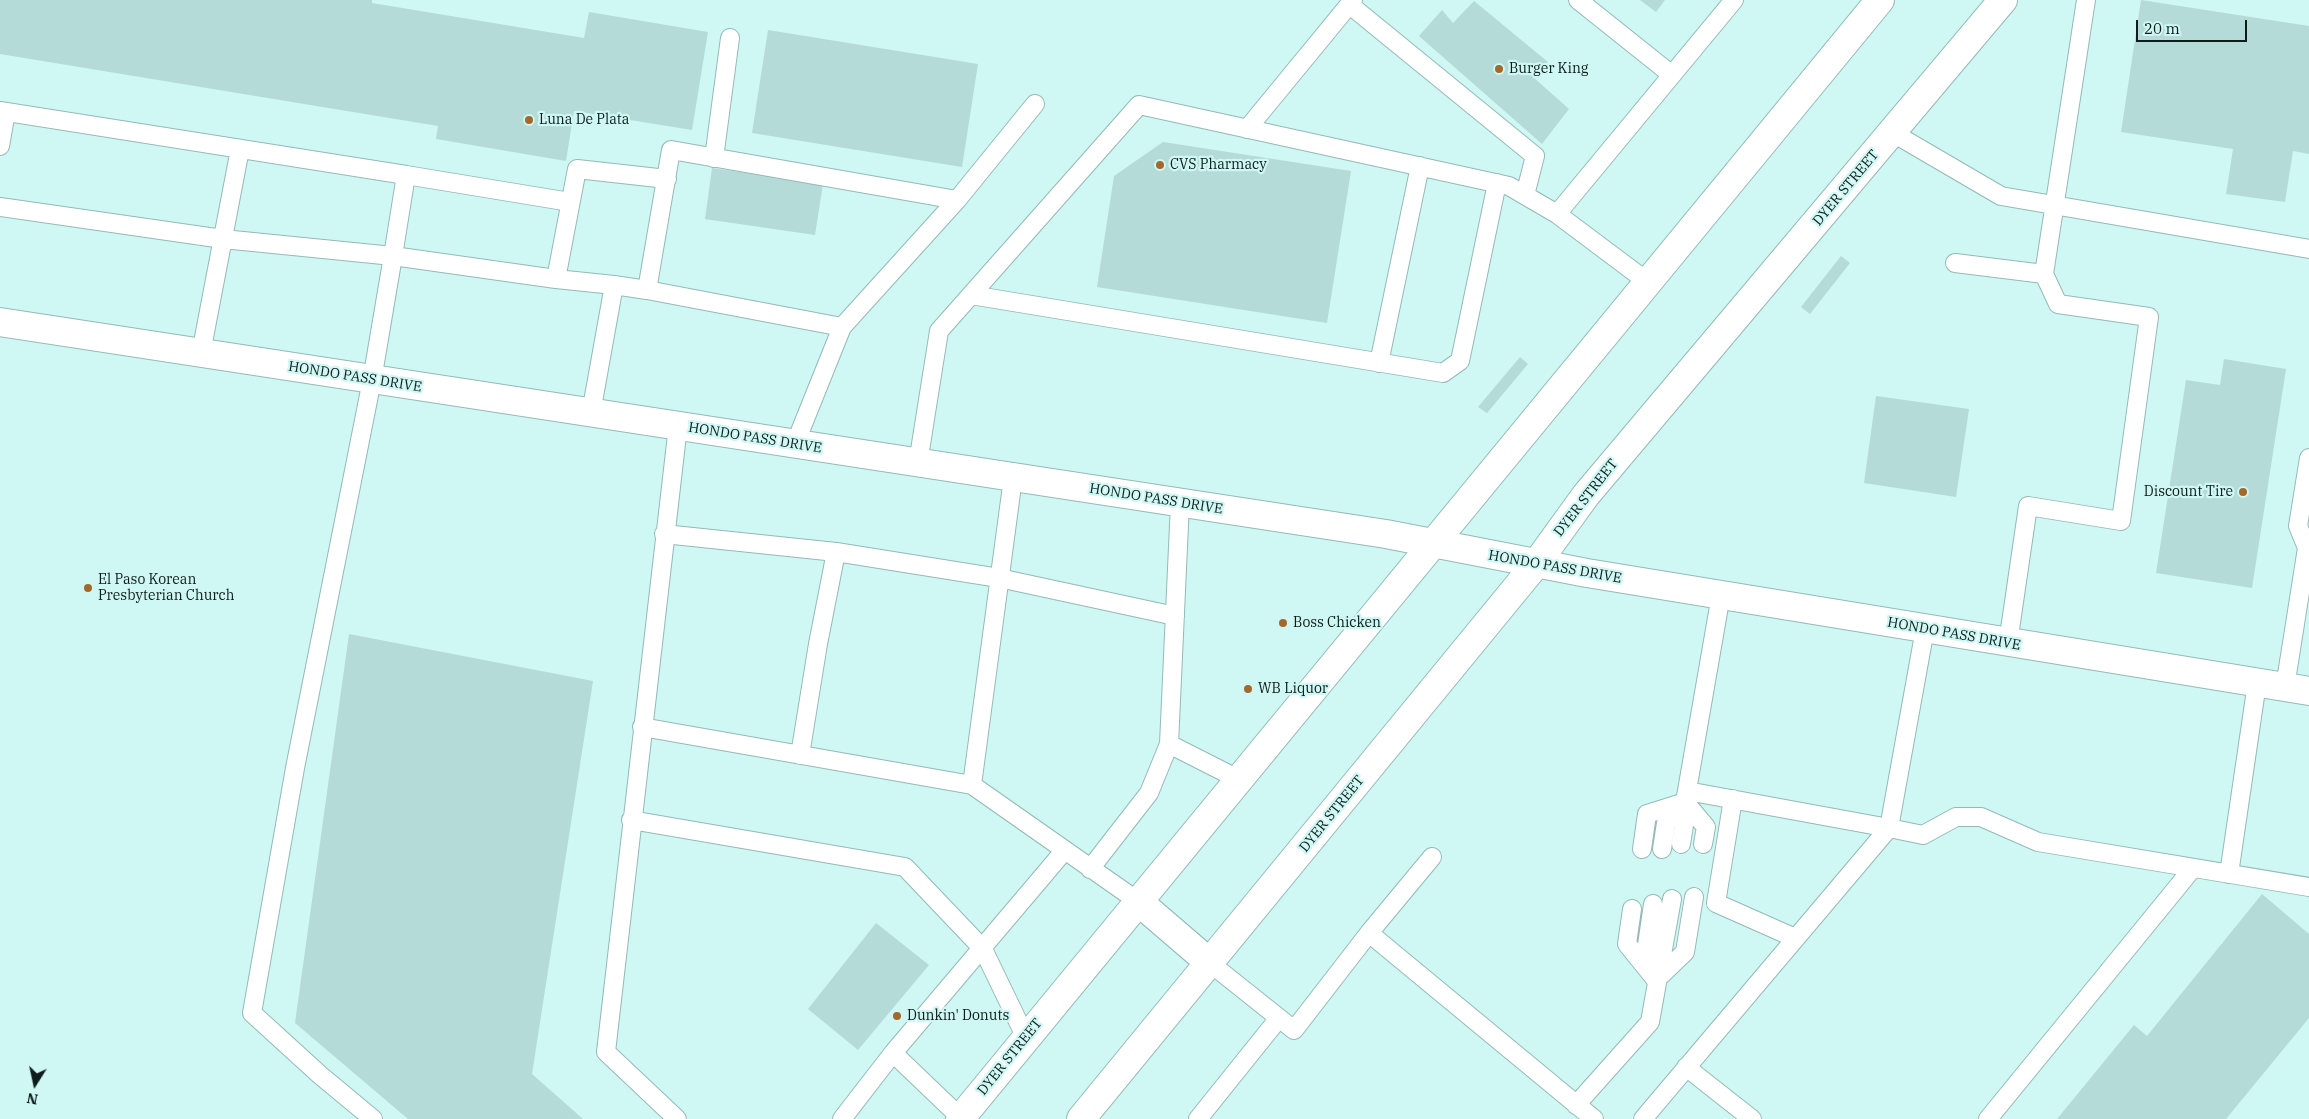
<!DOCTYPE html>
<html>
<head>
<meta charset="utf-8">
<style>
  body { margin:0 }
  #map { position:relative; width:2309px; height:1119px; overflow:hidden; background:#cff7f3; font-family:"IBM Plex Serif",serif }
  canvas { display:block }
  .north { position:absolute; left:10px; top:1059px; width:50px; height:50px; -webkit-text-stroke:4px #cff7f3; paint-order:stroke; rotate:190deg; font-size:14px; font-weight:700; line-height:20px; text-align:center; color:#0e1d1c }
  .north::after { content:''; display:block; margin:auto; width:18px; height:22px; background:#0e1d1c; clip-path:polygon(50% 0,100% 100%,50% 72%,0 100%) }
  .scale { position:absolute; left:2136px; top:20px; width:111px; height:22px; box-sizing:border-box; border:2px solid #0e1d1c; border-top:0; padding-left:6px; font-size:15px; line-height:18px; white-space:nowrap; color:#0e1d1c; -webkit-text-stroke:4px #cff7f3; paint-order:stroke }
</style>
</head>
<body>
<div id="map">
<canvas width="2309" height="1119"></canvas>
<div class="north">N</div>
<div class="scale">20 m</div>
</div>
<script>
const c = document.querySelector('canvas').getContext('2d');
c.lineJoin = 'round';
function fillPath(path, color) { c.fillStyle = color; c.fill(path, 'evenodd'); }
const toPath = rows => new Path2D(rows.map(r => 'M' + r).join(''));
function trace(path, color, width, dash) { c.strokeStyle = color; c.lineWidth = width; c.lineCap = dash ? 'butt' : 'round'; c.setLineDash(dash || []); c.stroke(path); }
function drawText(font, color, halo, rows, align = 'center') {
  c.font = font + ' "IBM Plex Serif",serif'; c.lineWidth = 4.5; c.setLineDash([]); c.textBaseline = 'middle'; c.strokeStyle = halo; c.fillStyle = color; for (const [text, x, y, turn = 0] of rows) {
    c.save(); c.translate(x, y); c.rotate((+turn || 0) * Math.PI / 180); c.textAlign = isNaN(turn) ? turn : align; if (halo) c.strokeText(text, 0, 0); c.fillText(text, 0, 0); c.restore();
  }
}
const building = toPath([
  [0,0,372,0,372,3,584,38,589,12,708,32,692,130,574,111,566,161,436,139,438,126,0,54],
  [1640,0,1665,0,1656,12],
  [2141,0,2309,26,2309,154,2293,151,2285,202,2226,194,2233,149,2121,132],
  [1474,1,1548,62,1533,77,1569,109,1542,144,1419,36,1442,10,1453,23],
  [768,30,978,64,962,167,752,133],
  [1163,142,1351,171,1327,323,1097,287,1114,176],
  [712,168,823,184,815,235,705,219],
  [1841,256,1850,263,1810,314,1801,307],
  [1520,357,1528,364,1487,413,1478,407],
  [2224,359,2286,369,2252,588,2156,573,2186,380,2220,385],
  [1876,396,1969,409,1956,497,1864,483],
  [349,634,593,681,532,1074,583,1119,408,1119,295,1023],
  [2262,894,2309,934,2309,1018,2226,1119,2057,1119,2134,1025,2147,1036],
  [876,923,929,965,858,1050,808,1009]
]);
const service = toPath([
  [1578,0,1672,75],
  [1350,5,1535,156,1525,195],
  [0,111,406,175,393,256,223,239,0,207],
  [1247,129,1353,0],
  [1893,133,2001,196,2309,249],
  [0,146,6,112],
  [714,158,730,38],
  [406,175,570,202],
  [1955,263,2044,274,2086,0],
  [556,279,577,169,667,179],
  [1649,283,1557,214,1734,0],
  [647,290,671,150,957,200],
  [971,295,1443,373,1460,361,1497,183],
  [842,327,957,200,1035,104],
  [201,353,240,149],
  [1379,363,1420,166],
  [591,413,614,285,647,290,842,327,795,444],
  [918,463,939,331,1139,105,1509,186,1557,214],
  [1013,478,972,785,1139,902],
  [664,534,836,552],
  [1925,629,1889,828,1923,835,1956,817,1981,817,2038,842,2309,887],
  [2008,643,2028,506,2121,521,2149,317,2058,304,2044,274],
  [2285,687,2307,548,2298,526,2309,458],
  [642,727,972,785],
  [1169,744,1240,780],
  [800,755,818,644,836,552,999,578,1175,616],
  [1733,799,1716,903,1795,938],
  [1685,802,1706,827,1703,844],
  [631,820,905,867,983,949,1026,1038],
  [1681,844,1685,819,1685,802,1721,595],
  [1642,849,1647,814,1685,802],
  [1662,849,1666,823,1684,802],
  [1090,869,1149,793,1169,744,1180,503],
  [2229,874,2257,683],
  [1653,904,1647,945,1654,972],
  [1632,909,1627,944,1656,980],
  [1369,933,1432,857],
  [1657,979,1685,952,1694,897],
  [1279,1018,1294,1030,1369,933,1594,1119],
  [893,1053,961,1118],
  [1686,1067,1752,1119],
  [1576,1105,1650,1022,1672,899],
  [373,1119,320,1075,252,1013,295,768,372,380,393,256,556,279,614,285],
  [677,1119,606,1052,678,426],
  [842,1119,893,1053,1065,850],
  [1198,1119,1279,1018,1210,963],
  [1643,1119,1889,828,1687,791],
  [1988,1119,2193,868]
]);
const secondary = toPath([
  [0,322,1386,534,1587,573,2309,691],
  [1139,902,1210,963],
  [960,1119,1880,0],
  [1081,1119,1536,564,1586,495,2003,0]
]);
const markers = [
  [1499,69,5,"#a3682a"],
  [529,120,5,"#a3682a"],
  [1160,165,5,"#a3682a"],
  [2243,492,5,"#a3682a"],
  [88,588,5,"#a3682a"],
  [1283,623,5,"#a3682a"],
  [1248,689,5,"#a3682a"],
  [897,1016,5,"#a3682a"]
];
const poiNames = [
  ["Burger King",1509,69],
  ["Luna De Plata",539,120],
  ["CVS Pharmacy",1170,165],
  ["Discount Tire",2233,492,"right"],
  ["El Paso Korean",98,580],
  ["Presbyterian Church",98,596],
  ["Boss Chicken",1293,623],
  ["WB Liquor",1258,689],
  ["Dunkin' Donuts",907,1016]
];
const streetNames = [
  ["DYER STREET",1846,188,-50],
  ["HONDO PASS DRIVE",355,377,9],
  ["HONDO PASS DRIVE",755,438,9],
  ["DYER STREET",1586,498,-52],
  ["HONDO PASS DRIVE",1156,499,9],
  ["HONDO PASS DRIVE",1555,567,10],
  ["HONDO PASS DRIVE",1954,634,10],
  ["DYER STREET",1332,814,-51],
  ["DYER STREET",1010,1057,-51]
];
fillPath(building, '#b4dbd7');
trace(service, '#94bab7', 20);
trace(secondary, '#94bab7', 30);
trace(service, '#fff', 18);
trace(secondary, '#fff', 28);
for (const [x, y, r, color] of markers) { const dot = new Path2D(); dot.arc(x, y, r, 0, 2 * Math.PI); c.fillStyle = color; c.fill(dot); trace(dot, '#cff7f3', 2); }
drawText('14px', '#0e1d1c', '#cff7f3', poiNames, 'left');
drawText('14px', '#0e1d1c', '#cff7f3', streetNames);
</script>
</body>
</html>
